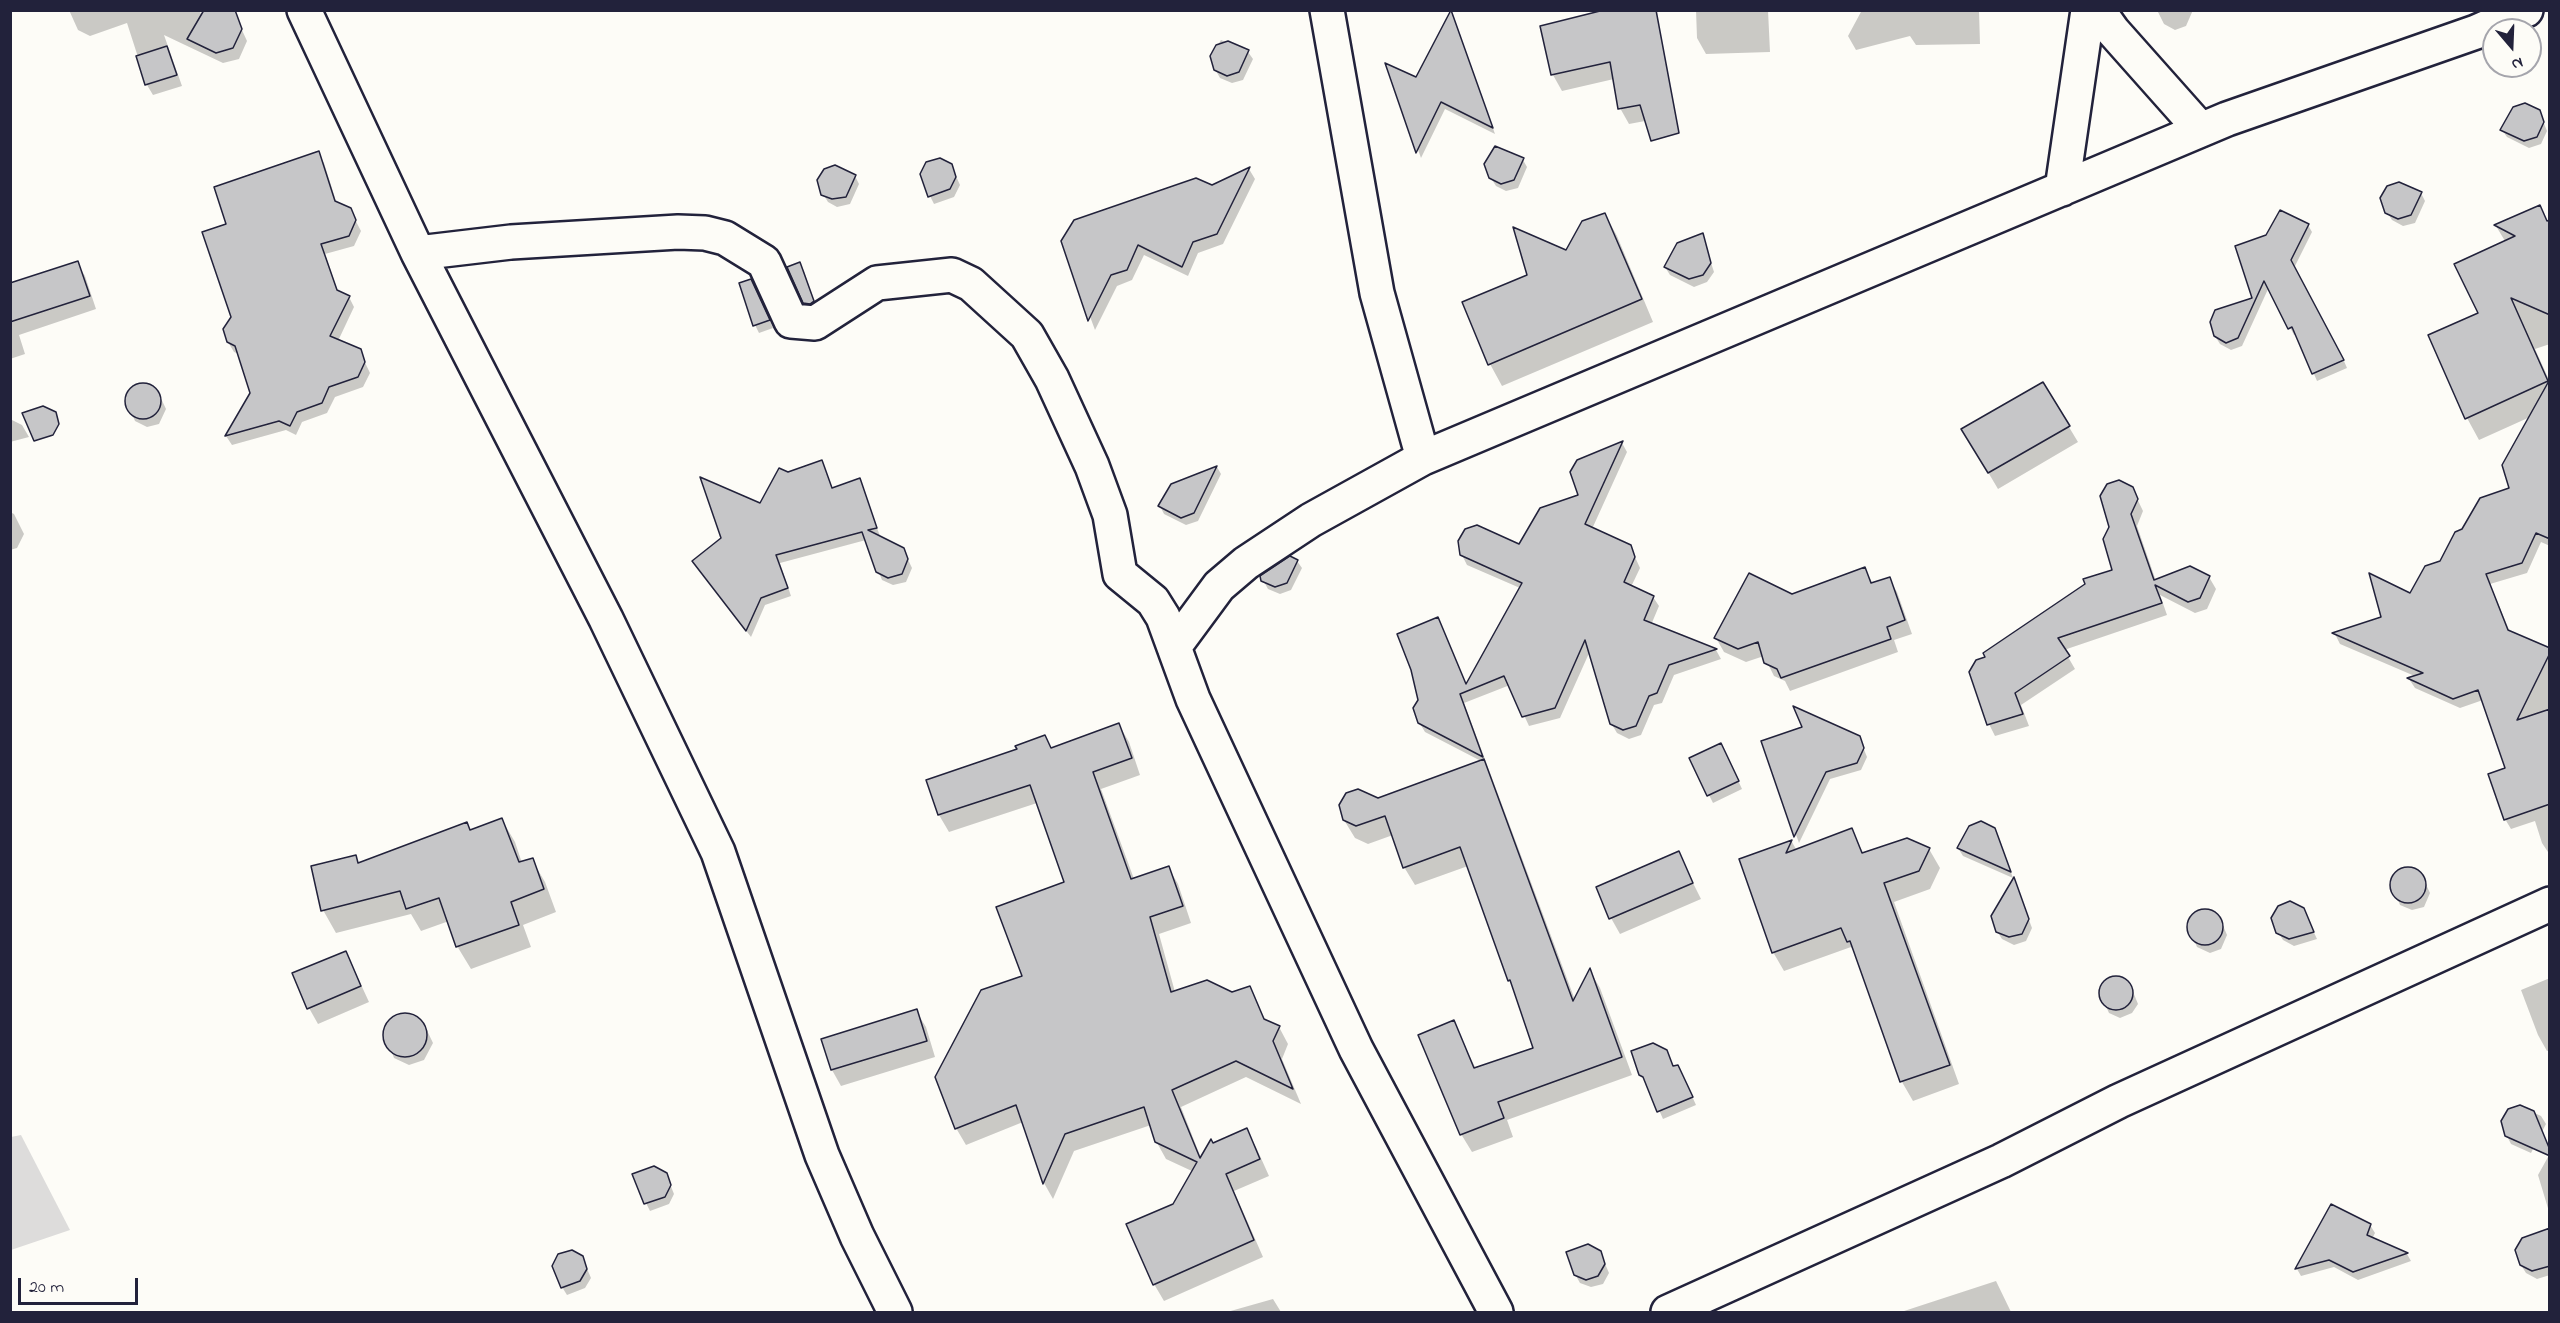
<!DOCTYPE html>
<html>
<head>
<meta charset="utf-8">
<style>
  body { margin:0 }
  #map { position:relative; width:2560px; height:1323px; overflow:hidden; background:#fdfcf7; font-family:"Indie Flower",sans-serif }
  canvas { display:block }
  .frame { position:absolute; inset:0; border:12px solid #22223b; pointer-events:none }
  .north { position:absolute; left:2482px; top:18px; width:60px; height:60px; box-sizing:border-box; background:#fdfcf7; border:2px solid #a5a5ac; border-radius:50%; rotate:161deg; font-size:16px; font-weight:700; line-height:24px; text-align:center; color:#22223b }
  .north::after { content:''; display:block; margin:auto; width:21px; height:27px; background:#22223b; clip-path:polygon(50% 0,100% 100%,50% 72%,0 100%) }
  .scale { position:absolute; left:18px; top:1278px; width:120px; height:27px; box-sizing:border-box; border:3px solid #22223b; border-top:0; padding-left:8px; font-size:18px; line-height:21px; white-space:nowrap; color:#22223b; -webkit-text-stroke:4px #fdfcf7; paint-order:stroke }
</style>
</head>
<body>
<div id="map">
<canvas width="2560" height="1323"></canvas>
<div class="frame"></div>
<div class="north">N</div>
<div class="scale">20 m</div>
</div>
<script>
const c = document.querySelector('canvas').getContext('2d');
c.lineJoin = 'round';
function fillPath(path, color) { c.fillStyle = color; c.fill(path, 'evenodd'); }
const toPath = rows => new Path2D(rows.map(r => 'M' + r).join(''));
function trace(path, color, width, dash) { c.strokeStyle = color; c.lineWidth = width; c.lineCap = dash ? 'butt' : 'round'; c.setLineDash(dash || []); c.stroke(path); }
const green = toPath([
  [21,1135,70,1230,11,1250,11,1137]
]);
const shadow = toPath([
  [69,10,199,10,201,14,210,10,235,15,247,41,239,59,223,63,164,35,182,86,153,95,147,85,127,23,90,36,78,30],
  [1611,10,1672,116,1629,124,1620,108,1614,79,1562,91,1553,75,1542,27],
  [1696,10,1768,10,1770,52,1706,54,1697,38],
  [1862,10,1979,10,1980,44,1916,45,1910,36,1856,50,1848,36],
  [2157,10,2193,10,2186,26,2175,30,2164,24],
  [1452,12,1495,134,1445,109,1421,158,1388,66,1416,79],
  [1221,40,1248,52,1253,59,1243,80,1232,83,1220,78,1215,69,1211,56],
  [2539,111,2547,131,2541,144,2529,148,2507,137,2502,130],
  [318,153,324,163,337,204,350,210,361,231,354,246,325,254,338,292,349,297,354,307,338,341,359,350,370,373,363,387,335,397,327,413,302,422,296,435,286,430,232,445,226,436,251,393,239,354,234,352,228,342,232,317,228,225],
  [1523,160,1527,167,1518,188,1506,191,1496,186,1491,178],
  [951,165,960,185,954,197,934,204,930,196],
  [1249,169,1255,179,1223,244,1198,253,1188,276,1144,255,1132,280,1117,286,1095,330,1062,241,1212,186],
  [855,176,859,184,850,204,837,207,828,202,823,194],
  [2421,193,2425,201,2415,223,2403,226,2392,220,2387,212],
  [2539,207,2550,225,2505,241,2496,226],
  [1605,214,1617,236,1653,322,1502,386,1490,364,1529,276,1566,252],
  [2308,225,2312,232,2294,268,2296,334,2294,335,2269,287,2242,346,2231,350,2220,344,2215,336,2254,299,2236,247],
  [1702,235,1714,272,1707,282,1694,287,1670,275,1665,267],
  [77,263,85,276,96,309,19,335,25,354,10,359,10,291],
  [800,264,804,271,817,310,809,311,805,303],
  [2456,265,2550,280,2550,344,2535,349,2550,382,2550,408,2479,440,2467,418,2480,314],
  [755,288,773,328,759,333,755,325],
  [2344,361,2347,368,2317,381,2314,374],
  [143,384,157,390,166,409,159,424,147,427,135,421,126,399,132,388],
  [2043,384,2078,442,1998,489,1963,430],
  [10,419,22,425,29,437,10,442],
  [2550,432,2550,546,2541,542,2527,573,2490,584,2510,632,2542,647,2550,661,2550,855,2542,843,2535,821,2511,829,2505,819,2507,769,2483,700,2460,708,2415,688,2409,679,2417,677,2340,644,2335,634,2383,618,2410,595,2441,562,2463,531,2511,489],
  [1622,443,1627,452,1592,529,1630,546,1640,568,1631,587,1653,597,1659,606,1651,625,1716,650,1721,659,1674,675,1662,703,1654,705,1641,735,1629,739,1617,733,1611,723,1590,651,1560,718,1529,726,1510,685,1464,703,1575,1000,1590,971,1600,988,1632,1075,1507,1120,1513,1137,1472,1152,1461,1134,1453,1022,1476,1069,1535,1049,1468,866,1415,885,1404,867,1393,835,1368,844,1355,838,1344,820,1378,800,1481,761,1425,732,1419,722,1467,686,1520,588,1467,565,1462,555,1520,546,1580,496],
  [821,462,833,489,859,480,880,536,877,537,903,549,912,568,906,582,893,585,882,580,866,540,780,563,791,596,765,605,751,637,698,569,788,473],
  [1217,467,1221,474,1198,521,1186,525,1164,514,1160,506,1172,486],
  [2132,488,2143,511,2137,526,2156,581,2209,577,2216,589,2207,609,2195,613,2160,595,2167,615,2064,650,2075,669,2021,705,2029,726,1995,736,1989,724,1987,657,2114,571],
  [10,512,14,514,24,534,17,548,10,550],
  [1297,561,1302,568,1291,590,1280,594,1268,589,1263,580],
  [1865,569,1873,584,1889,579,1897,592,1912,634,1894,640,1898,652,1790,691,1785,681,1774,676,1764,656,1746,662,1724,652,1716,638,1791,595],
  [1119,725,1129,742,1140,775,1101,789,1134,879,1168,867,1178,884,1191,923,1159,934,1175,992,1232,994,1249,988,1266,1021,1279,1027,1288,1044,1282,1059,1301,1104,1246,1077,1181,1107,1201,1158,1212,1145,1246,1130,1256,1147,1269,1176,1234,1191,1263,1257,1164,1301,1154,1284,1175,1205,1194,1172,1166,1159,1156,1141,1151,1125,1074,1151,1053,1199,1044,1183,1023,1122,966,1145,956,1128,1066,883,1037,803,949,832,939,815,928,781,1019,750,1045,737,1052,749],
  [1859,737,1867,757,1861,770,1830,779,1799,843,1763,742],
  [1725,752,1742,789,1713,803,1691,759],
  [502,820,515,842,522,863,532,860,545,882,556,912,523,925,531,947,471,969,457,946,449,921,421,931,411,914,336,933,323,910,355,857,359,864],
  [1994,829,1999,838,2013,878,1963,856,1958,848],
  [1851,830,1864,854,1929,849,1940,868,1930,889,1894,902,1959,1084,1913,1101,1902,1082,1857,957,1851,947,1784,971,1773,952,1741,860,1792,842,1797,851],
  [1678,853,1701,899,1620,934,1611,918],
  [2407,868,2421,874,2430,893,2424,907,2412,910,2400,905,2391,882,2396,871],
  [2014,880,2032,928,2026,941,2014,945,2002,939,1997,931],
  [2303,909,2317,939,2294,946,2283,940,2278,932],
  [2205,910,2219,916,2227,935,2221,949,2210,953,2197,947,2188,925,2195,914],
  [346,952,369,1002,318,1024,309,1008],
  [2117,976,2129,982,2138,1004,2132,1013,2120,1018,2109,1013,2099,991,2104,981],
  [2550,978,2550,1050,2547,1051,2538,1035,2521,990],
  [916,1011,926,1027,935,1057,841,1086,832,1070],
  [405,1013,422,1020,433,1043,424,1060,409,1065,394,1058,384,1031,392,1018],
  [1666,1051,1674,1068,1682,1074,1696,1105,1663,1119,1647,1083,1640,1074],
  [2520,1106,2541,1116,2546,1124,2531,1153,2511,1144,2507,1136],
  [2548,1157,2550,1158,2550,1215,2538,1175],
  [666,1174,674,1194,669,1204,650,1211,646,1203],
  [2331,1206,2370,1225,2375,1233,2372,1239,2407,1254,2411,1261,2358,1280,2334,1267,2301,1276,2297,1269],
  [2550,1230,2550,1275,2537,1279,2526,1273,2521,1265],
  [1600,1252,1609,1273,1603,1284,1591,1287,1580,1283,1575,1274],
  [582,1257,591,1278,585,1288,567,1295,562,1287],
  [1996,1281,2011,1312,1901,1312],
  [1273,1299,1281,1312,1227,1312]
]);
const building = toPath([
  [204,10,235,10,242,29,233,48,216,53,187,39,204,10],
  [1451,10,1493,128,1441,102,1416,153,1385,63,1416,77,1451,10],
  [1604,10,1656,10,1679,133,1651,141,1640,105,1618,109,1610,62,1551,75,1540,26,1604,10],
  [1228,41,1249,50,1239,72,1227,76,1214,70,1210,56,1216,45,1228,41],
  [167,46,177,75,145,85,136,56,167,46],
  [2525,103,2540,110,2544,122,2537,137,2524,141,2500,130,2513,107,2525,103],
  [1495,146,1524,158,1514,180,1501,184,1489,178,1484,164,1495,146],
  [319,151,335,201,351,208,356,220,349,236,321,244,337,290,350,296,330,336,361,349,365,362,358,377,329,387,322,403,297,412,290,426,279,421,225,436,250,393,235,346,227,342,223,329,231,317,202,232,226,224,214,187,319,151],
  [940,158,952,164,956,177,950,189,928,197,920,174,926,162,940,158],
  [835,165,856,175,846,197,832,199,821,195,817,180,824,169,835,165],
  [1250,167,1217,234,1193,242,1182,267,1138,245,1127,270,1111,275,1088,321,1061,241,1074,220,1196,178,1212,185,1250,167],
  [2399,182,2422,192,2411,215,2398,219,2385,213,2380,198,2387,186,2399,182],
  [2540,205,2547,221,2550,220,2550,315,2511,298,2548,381,2465,419,2428,335,2478,313,2454,264,2515,236,2494,225,2540,205],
  [2280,210,2309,224,2291,260,2344,360,2312,374,2292,327,2288,329,2264,281,2238,338,2226,343,2214,336,2210,322,2215,310,2252,298,2235,246,2266,235,2280,210],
  [1605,213,1642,299,1488,365,1462,302,1527,275,1513,227,1566,250,1582,221,1605,213],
  [1703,233,1711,263,1703,275,1689,279,1664,267,1677,243,1703,233],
  [78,261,90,296,10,322,10,283,78,261],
  [800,262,814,301,810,304,803,303,787,267,800,262],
  [751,279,770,320,753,326,739,283,751,279],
  [2550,379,2550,539,2536,533,2522,563,2486,574,2508,630,2550,648,2550,653,2517,720,2550,709,2550,804,2504,820,2488,774,2505,768,2478,690,2453,699,2407,678,2423,673,2332,633,2381,617,2369,573,2410,593,2425,566,2440,561,2455,532,2462,529,2480,498,2509,488,2502,465,2550,379],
  [2043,382,2070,426,1988,473,1961,429,2043,382],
  '125 401a18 18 0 1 1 36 0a18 18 0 1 1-36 0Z',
  [43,406,56,412,59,424,53,435,34,441,22,413,43,406],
  [1623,441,1585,524,1631,545,1635,557,1624,582,1654,596,1644,620,1717,649,1669,665,1657,693,1649,696,1636,726,1623,730,1610,724,1585,640,1555,708,1522,717,1504,676,1460,694,1483,757,1418,723,1413,708,1418,700,1411,670,1397,634,1438,617,1466,684,1522,583,1460,555,1458,541,1465,529,1477,525,1519,544,1540,508,1578,495,1570,472,1577,460,1623,441],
  [822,460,832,488,860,478,877,528,868,530,904,548,908,559,902,574,888,578,876,572,862,532,776,555,788,588,761,598,746,631,692,561,721,538,700,477,760,503,779,468,788,472,822,460],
  [1217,466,1194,513,1181,518,1158,506,1171,484,1217,466],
  [2119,480,2133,487,2138,499,2131,514,2154,580,2190,566,2210,576,2200,598,2188,602,2155,585,2162,603,2058,638,2070,656,2015,693,2023,714,1987,725,1969,672,1976,660,1985,657,1983,653,2085,584,2083,579,2112,570,2103,539,2109,527,2100,496,2107,484,2119,480],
  [1290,556,1298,560,1287,583,1275,587,1261,581,1260,576,1290,556],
  [1865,567,1871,583,1890,577,1905,620,1887,627,1891,639,1781,678,1777,669,1764,663,1758,642,1738,649,1714,638,1749,573,1792,594,1865,567],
  [1793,706,1860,736,1864,748,1857,763,1826,772,1794,837,1761,741,1802,727,1793,706],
  [1119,723,1132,758,1093,772,1131,879,1169,866,1183,906,1150,917,1171,992,1207,980,1232,992,1250,986,1264,1019,1280,1026,1273,1041,1293,1089,1236,1061,1172,1090,1200,1158,1211,1139,1213,1143,1247,1128,1260,1159,1226,1174,1254,1240,1153,1285,1126,1224,1173,1204,1197,1162,1155,1142,1144,1107,1065,1134,1043,1184,1016,1105,955,1129,935,1077,981,990,1022,976,996,907,1064,882,1030,785,938,815,926,780,1017,749,1015,746,1045,735,1051,748,1119,723],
  [1721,743,1739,781,1707,796,1689,758,1721,743],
  [1484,759,1573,1001,1590,968,1622,1057,1498,1102,1504,1118,1460,1135,1418,1035,1454,1020,1474,1068,1533,1048,1510,980,1508,981,1460,847,1403,868,1385,816,1356,826,1343,820,1339,805,1346,793,1358,789,1378,798,1484,759],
  [502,818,519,862,533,858,544,889,511,902,519,925,456,947,439,898,406,909,400,891,321,911,311,866,356,855,358,863,467,822,470,830,502,818],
  [1981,821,1995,828,2011,872,1957,848,1969,826,1981,821],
  [1852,828,1862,853,1907,838,1930,848,1919,871,1884,883,1950,1065,1900,1082,1850,941,1847,942,1841,928,1772,953,1739,859,1792,840,1786,853,1852,828],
  [1679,851,1693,883,1609,919,1596,887,1679,851],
  '2390 885a18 18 0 1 1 36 0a18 18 0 1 1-36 0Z',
  [2014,877,2029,919,2022,934,2009,937,1996,932,1991,916,2014,877],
  [2290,901,2304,908,2314,932,2289,939,2276,933,2271,918,2278,906,2290,901],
  '2187 927a18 18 0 1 1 36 0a18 18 0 1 1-36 0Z',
  [346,951,361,986,307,1009,292,973,346,951],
  '2099 993a17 17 0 1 1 34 0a17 17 0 1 1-34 0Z',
  [917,1009,927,1041,831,1070,821,1039,917,1009],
  '383 1035a22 22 0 1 1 44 0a22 22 0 1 1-44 0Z',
  [1653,1043,1667,1050,1673,1066,1678,1065,1693,1097,1657,1112,1643,1077,1639,1075,1631,1051,1653,1043],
  [2520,1105,2534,1111,2550,1150,2550,1156,2505,1136,2501,1121,2508,1109,2520,1105],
  [654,1166,667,1173,671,1185,665,1197,644,1204,632,1174,654,1166],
  [2331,1204,2371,1224,2367,1235,2408,1253,2353,1272,2329,1260,2295,1269,2331,1204],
  [2550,1228,2550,1266,2532,1271,2520,1265,2515,1250,2522,1238,2550,1228],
  [1588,1244,1601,1251,1605,1264,1598,1276,1586,1280,1574,1275,1566,1252,1588,1244],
  [572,1250,583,1256,587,1269,580,1281,561,1288,552,1266,558,1254,572,1250]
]);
const minor = toPath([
  [304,10,418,253,606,619,718,852,822,1155,857,1236,895,1312],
  [1327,10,1377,293,1423,458],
  [2098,10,2113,31,2201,130],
  [2062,189,2088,10],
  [418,253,511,242,678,232,705,233,725,238,764,262,791,321,815,323,877,283,952,275,971,284,1027,335,1052,379,1092,466,1110,515,1120,574,1153,601,1163,617,1193,699,1356,1049,1496,1312],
  [1174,647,1219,586,1246,563,1311,520,1423,458,2227,119,2476,32,2526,10],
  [1668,1312,2001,1161,2119,1101,2550,904]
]);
fillPath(green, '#dddcdb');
fillPath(shadow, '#0003');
fillPath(building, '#c6c6c8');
trace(building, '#22223b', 1.5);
trace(minor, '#22223b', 38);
trace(minor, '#fdfcf7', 33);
</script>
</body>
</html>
